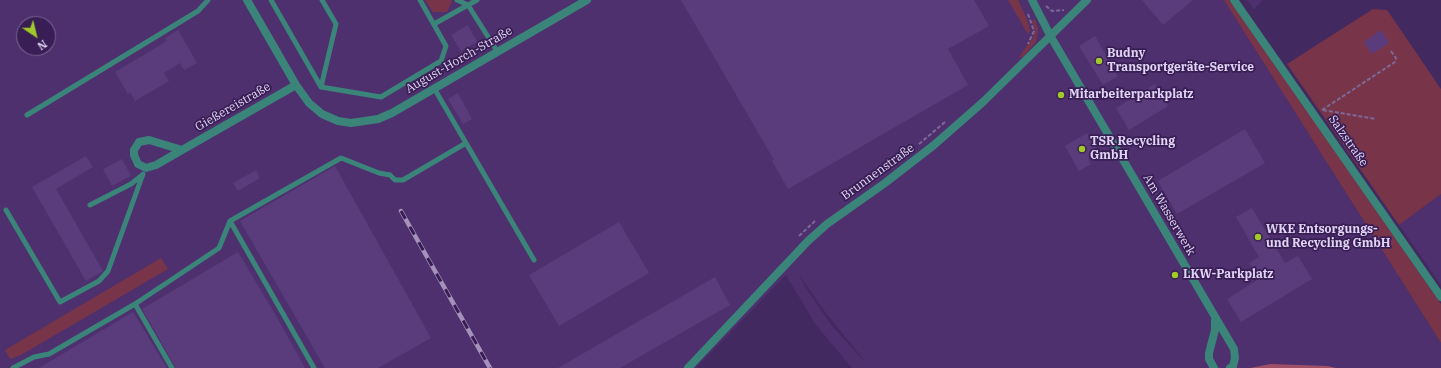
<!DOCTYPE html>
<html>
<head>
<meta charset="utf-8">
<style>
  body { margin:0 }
  #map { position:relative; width:1441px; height:368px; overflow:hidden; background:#42295f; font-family:"IBM Plex Serif",serif }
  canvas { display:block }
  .north { position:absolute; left:16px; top:16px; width:40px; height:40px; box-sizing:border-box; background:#381e54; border:1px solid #7c6794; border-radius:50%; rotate:145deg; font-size:11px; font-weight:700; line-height:16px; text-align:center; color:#e1d4f5 }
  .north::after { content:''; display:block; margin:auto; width:14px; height:18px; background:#a1c929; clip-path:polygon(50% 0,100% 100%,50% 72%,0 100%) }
</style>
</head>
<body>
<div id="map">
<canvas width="1441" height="368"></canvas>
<div class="north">N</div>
</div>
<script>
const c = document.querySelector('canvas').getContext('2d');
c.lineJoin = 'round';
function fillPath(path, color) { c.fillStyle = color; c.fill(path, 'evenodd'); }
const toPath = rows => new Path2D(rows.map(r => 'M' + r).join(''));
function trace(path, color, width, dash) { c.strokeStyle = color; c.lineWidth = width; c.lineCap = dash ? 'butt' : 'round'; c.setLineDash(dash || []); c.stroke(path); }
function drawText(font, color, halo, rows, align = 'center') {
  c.font = font + ' "IBM Plex Serif",serif'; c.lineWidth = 3.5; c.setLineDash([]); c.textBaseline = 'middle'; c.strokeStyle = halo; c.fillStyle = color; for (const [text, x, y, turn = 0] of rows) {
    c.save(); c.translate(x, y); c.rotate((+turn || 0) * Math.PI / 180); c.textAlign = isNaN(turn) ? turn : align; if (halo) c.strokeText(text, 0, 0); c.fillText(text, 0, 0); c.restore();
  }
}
const built = toPath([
  [0,0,1224,0,1441,343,1441,368,1336,368,1270,364,1250,368,852,368,816,325,786,275,696,368,0,368],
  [24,24,48,24,48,48,24,48],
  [798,273,822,308,867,364,832,326,808,291],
  [1247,0,1263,0,1254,9],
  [1441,194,1441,285,1399,225]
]);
const green = toPath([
  [425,0,451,0,452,1,447,12,433,12],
  [1008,0,1018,0,1028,22,1030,31,1028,34],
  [1224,0,1229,0,1242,16,1441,304,1441,343],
  [1373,9,1387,10,1441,89,1441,194,1399,225,1287,64],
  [1035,19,1038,29,1036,42,1023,57,1019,57,1033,38,1035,31,1032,21],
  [161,258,168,269,21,355,10,359,5,350]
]);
const forest = toPath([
  [1270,364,1328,366,1336,368,1250,368]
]);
const building = toPath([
  [681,0,974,0,989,26,948,49,968,85,788,189,772,161,774,160],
  [1142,0,1193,0,1163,25],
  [468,25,477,42,461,51,451,35],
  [178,30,197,63,184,70,180,63,164,73,169,81,135,101,130,92,128,94,115,72,167,41,165,38],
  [1381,30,1389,43,1372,54,1364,42],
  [1095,36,1118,76,1103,85,1079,46],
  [1155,84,1168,106,1129,130,1116,108],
  [458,93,472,119,463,124,448,99],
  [1245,129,1265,163,1177,214,1158,181],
  [1087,133,1099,152,1088,159,1091,164,1079,171,1065,146],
  [86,156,93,167,56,189,103,271,86,281,32,187],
  [122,159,131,176,112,186,103,169],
  [335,166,431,338,378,368,325,368,240,221],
  [256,170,260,178,238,191,233,183],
  [1252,208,1285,263,1298,256,1312,279,1241,322,1227,299,1259,279,1249,263,1259,257,1236,217],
  [619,222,649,273,559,326,529,275],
  [238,252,275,314,305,368,176,368,142,309],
  [715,277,730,305,620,368,558,368],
  [133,312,167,368,39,368]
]);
const path = toPath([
  [1046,6,1052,11,1064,10],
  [1028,14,1034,31,1028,44],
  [1322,110,1395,62,1396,58,1390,50],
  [1323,110,1376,119],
  [919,144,945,122],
  [859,189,886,170],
  [799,236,816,220]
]);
const service = toPath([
  [271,0,321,87],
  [322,0,336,24,321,87,381,97,441,61,446,46,420,0],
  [457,0,468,5],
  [477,0,468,5,497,51],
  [434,24,468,5],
  [434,88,534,260],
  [27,115,198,11,208,0],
  [90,205,131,184,141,176],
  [6,210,60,302,99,281,108,271,143,174],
  [230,221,314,368],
  [135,304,172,368],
  [13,368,34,357,49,354,135,304,219,248,230,221,341,158,379,173,390,175,395,180,403,180,466,143]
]);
const minor = toPath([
  [247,0,296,85,309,103,322,114,338,121,351,123,378,119,392,113,587,0],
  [1032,0,1051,37,1234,349,1235,358,1233,366,1230,368],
  [1234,0,1441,297],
  [182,150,149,140,139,142,134,150,134,155,138,164,146,168,156,165,182,150,296,85],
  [688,368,808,241,827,224,885,183,934,145,983,102,1087,0],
  [1214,368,1209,359,1209,353,1215,330,1215,320]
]);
const rail = toPath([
  [401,211,490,368]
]);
const markers = [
  [1099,61,4,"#a1c929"],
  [1061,95,4,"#a1c929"],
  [1082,149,4,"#a1c929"],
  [1258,237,4,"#a1c929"],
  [1175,275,4,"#a1c929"]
];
const poiNames = [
  ["Budny",1107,54],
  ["Transportgeräte-Service",1107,68],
  ["Mitarbeiterparkplatz",1069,95],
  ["TSR Recycling",1090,142],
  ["GmbH",1090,156],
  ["WKE Entsorgungs-",1266,230],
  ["und Recycling GmbH",1266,244],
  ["LKW-Parkplatz",1183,275]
];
const streetNames = [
  ["August-Horch-Straße",459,60,-30],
  ["Gießereistraße",233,107,-30],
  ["Salzstraße",1348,141,55],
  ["Brunnenstraße",878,172,-36],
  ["Am Wasserwerk",1169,215,60]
];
fillPath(built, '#4d306d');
fillPath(green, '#783549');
fillPath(forest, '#9f5066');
fillPath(building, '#5a3c7c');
trace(path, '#7d6896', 2, [4, 2]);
trace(service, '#3b847a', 5);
trace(minor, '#3b847a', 8);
trace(rail, '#a492bb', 4.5);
trace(rail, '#381e54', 3, [9]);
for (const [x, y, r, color] of markers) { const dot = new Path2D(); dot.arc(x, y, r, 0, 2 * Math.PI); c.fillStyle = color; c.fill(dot); trace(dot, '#381e54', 1.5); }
drawText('bold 12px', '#e1d4f5', '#381e54', poiNames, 'left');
drawText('12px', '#e1d4f5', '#381e54', streetNames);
</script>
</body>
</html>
